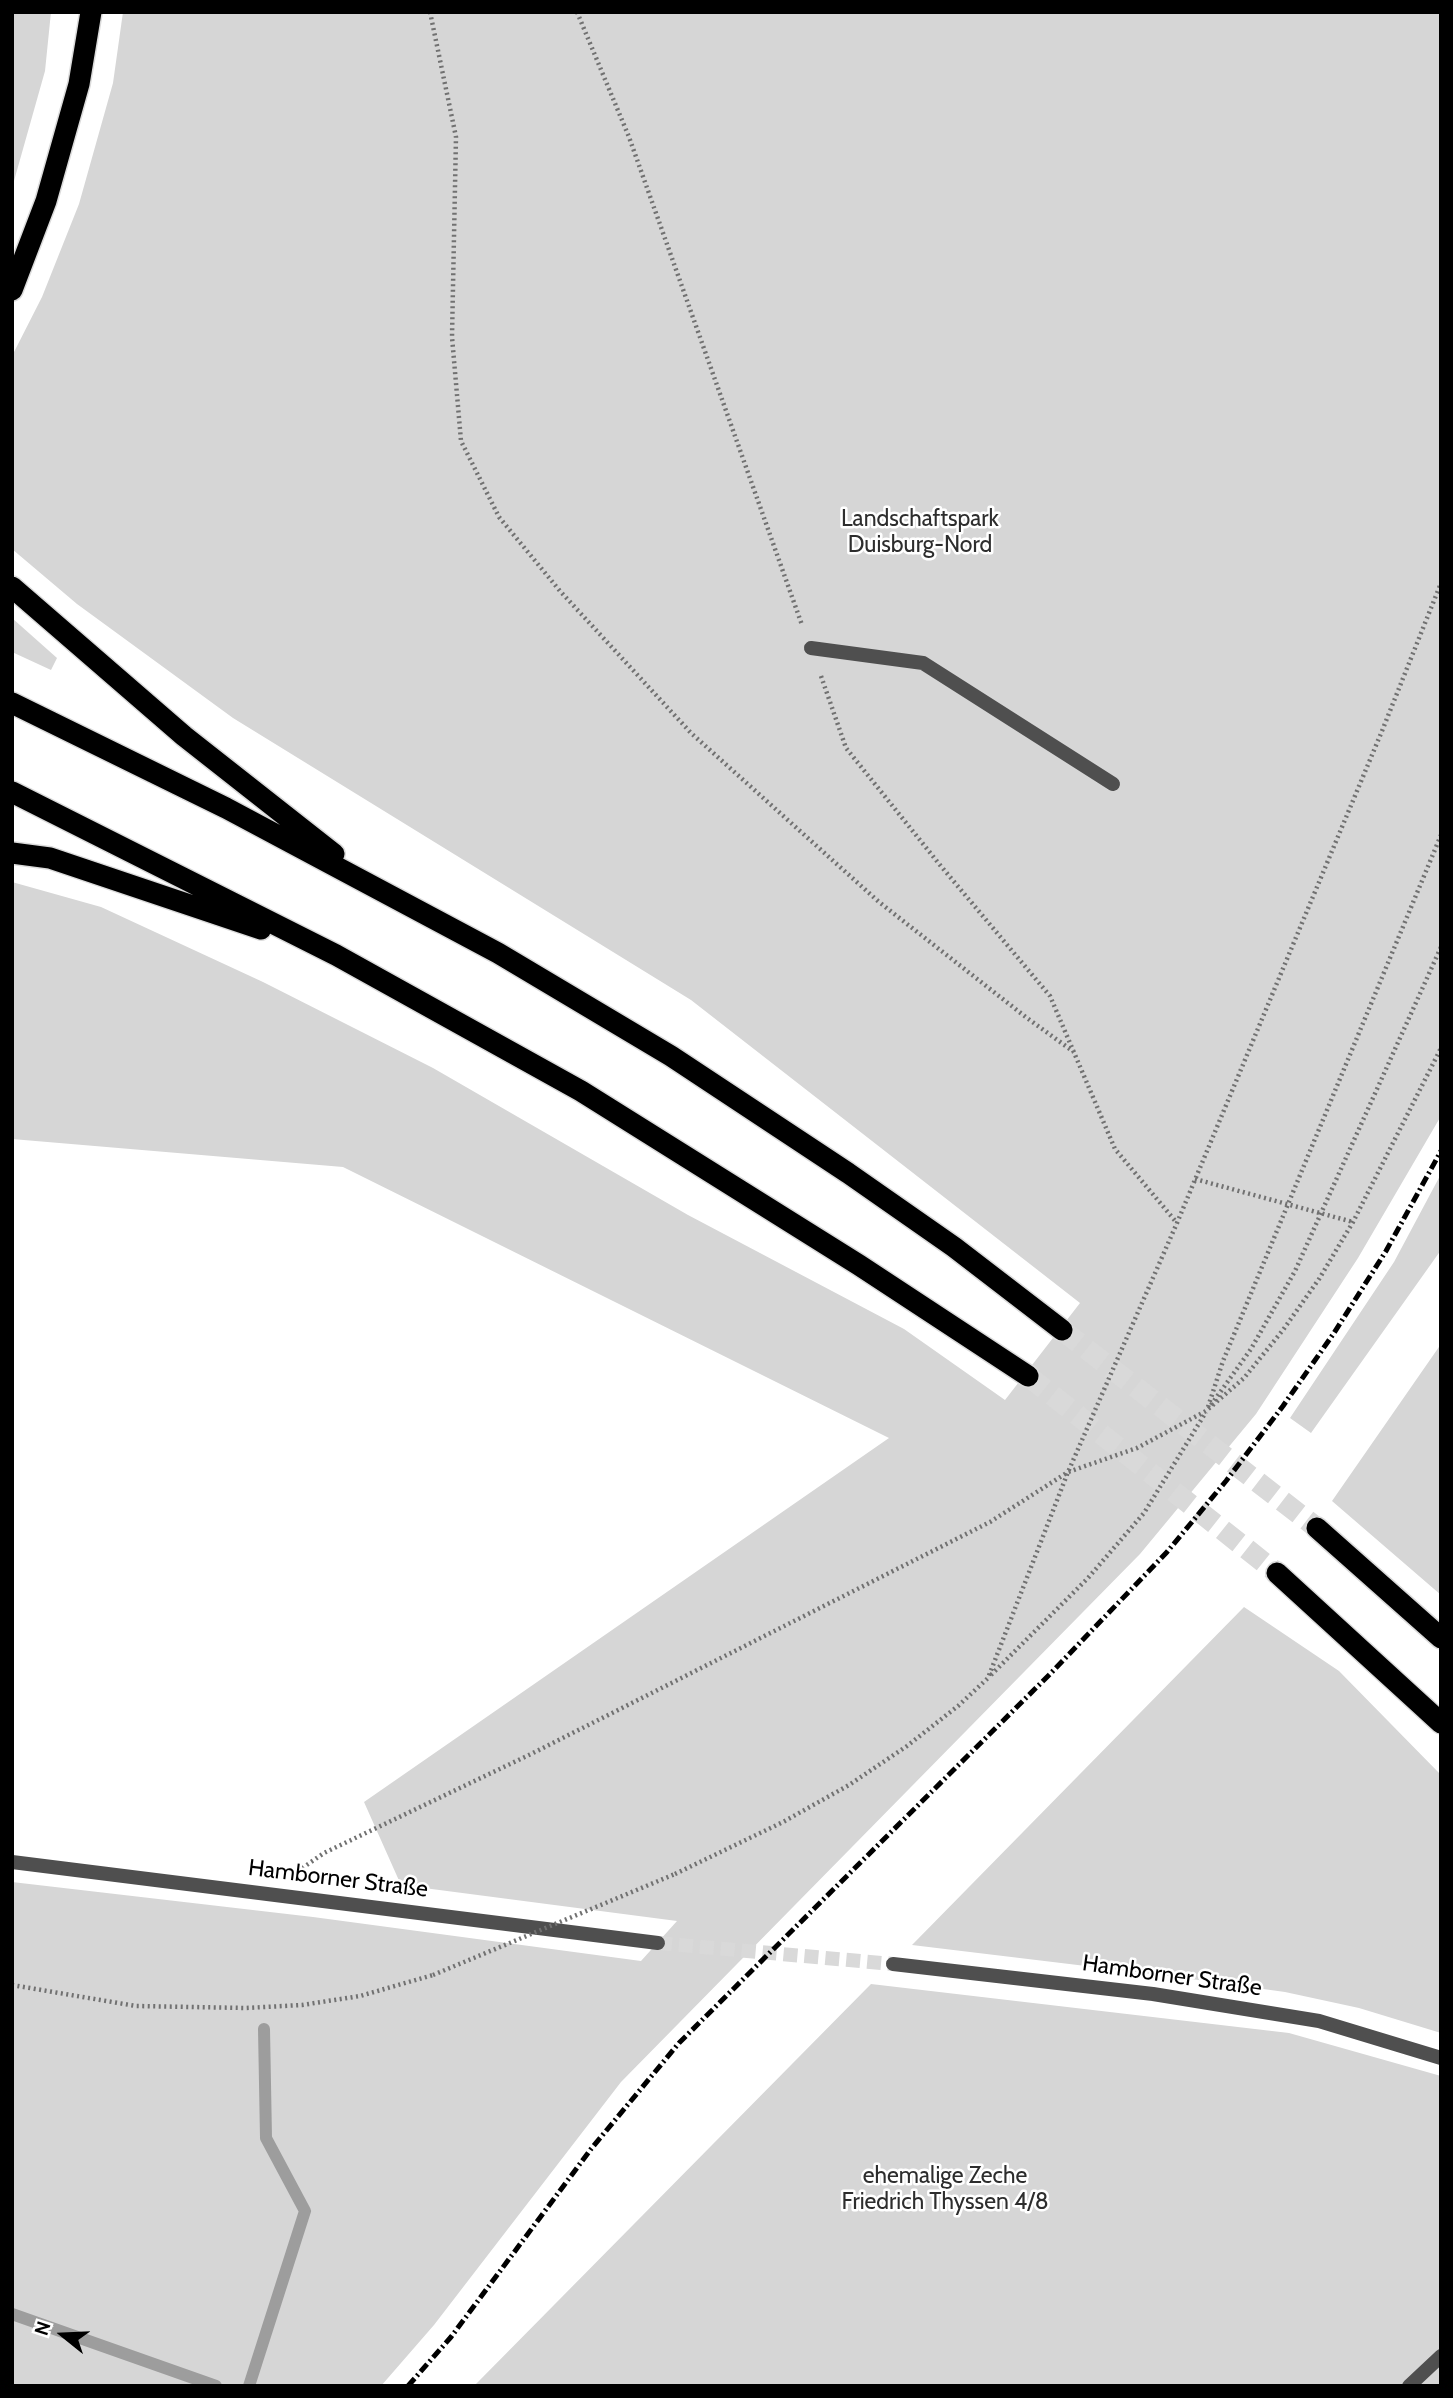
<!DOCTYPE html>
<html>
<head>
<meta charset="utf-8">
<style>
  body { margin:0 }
  #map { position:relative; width:1453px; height:2398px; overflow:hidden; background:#fff; font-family:Cabin,sans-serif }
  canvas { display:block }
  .frame { position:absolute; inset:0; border:14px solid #000; pointer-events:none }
  .north { position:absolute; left:28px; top:2300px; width:70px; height:70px; -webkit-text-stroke:5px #fff; paint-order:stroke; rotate:288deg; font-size:19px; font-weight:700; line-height:28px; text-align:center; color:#000 }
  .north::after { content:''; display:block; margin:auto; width:24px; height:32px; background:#000; clip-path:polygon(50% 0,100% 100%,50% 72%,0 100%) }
</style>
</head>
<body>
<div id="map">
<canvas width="1453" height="2398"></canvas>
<div class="frame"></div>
<div class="north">N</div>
</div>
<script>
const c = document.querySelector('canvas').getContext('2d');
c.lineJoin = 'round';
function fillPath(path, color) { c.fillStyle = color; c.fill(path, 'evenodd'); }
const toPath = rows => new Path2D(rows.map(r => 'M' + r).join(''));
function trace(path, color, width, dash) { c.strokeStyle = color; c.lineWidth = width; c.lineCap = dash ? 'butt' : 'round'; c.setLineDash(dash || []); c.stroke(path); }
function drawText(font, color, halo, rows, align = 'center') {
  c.font = font + ' Cabin,sans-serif'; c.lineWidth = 5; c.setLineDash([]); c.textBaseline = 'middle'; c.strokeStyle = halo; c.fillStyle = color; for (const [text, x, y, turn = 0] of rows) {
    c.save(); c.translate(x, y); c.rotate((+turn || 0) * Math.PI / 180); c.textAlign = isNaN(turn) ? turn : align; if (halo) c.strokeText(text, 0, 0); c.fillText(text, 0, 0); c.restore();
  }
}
const green = toPath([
  [12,12,51,12,45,71,12,188],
  [123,12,1441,12,1441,1116,1358,1258,1256,1414,1140,1554,621,2082,434,2325,381,2386,12,2386,12,1882,313,1917,641,1961,677,1921,401,1885,364,1802,889,1438,343,1167,12,1139,12,882,101,907,263,982,433,1068,688,1215,904,1329,1005,1400,1080,1303,691,1000,233,718,77,604,12,549,12,356,42,297,79,204,113,83],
  [12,618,57,658,51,670,12,652],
  [1441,1174,1441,1250,1311,1433,1290,1418,1394,1262],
  [1441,1344,1441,1595,1332,1501],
  [1244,1607,1339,1671,1441,1775,1441,2033,1359,2008,1285,1992,1177,1977,912,1945],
  [871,1984,1289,2033,1441,2076,1441,2386,474,2386]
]);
const stream = toPath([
  [12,2314,216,2386],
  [249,2386,305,2211,266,2138,264,2029]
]);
const tertiaryTunnel = toPath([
  [658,1943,893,1964]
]);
const motorwayTunnel = toPath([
  [1062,1330,1317,1528],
  [1028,1376,1277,1573]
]);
const path = toPath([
  [430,12,456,137,452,337,461,441,499,517,560,591,691,733,879,902,1027,1018,1074,1052],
  [577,12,629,137,802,625],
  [821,676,846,748,940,865,1050,996,1115,1149,1177,1223],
  [1195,1179,1353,1222],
  [1211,1405,1251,1349,1295,1271,1441,947],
  [1208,1407,1223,1361,1441,835],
  [991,1675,1088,1578,1144,1513,1206,1412],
  [301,1873,301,1869,324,1853,531,1754,990,1522,1068,1472,1137,1448,1206,1411,1244,1378,1283,1330,1319,1279,1353,1222,1441,1048],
  [675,1874,783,1822,849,1785,907,1746,958,1706,988,1678,1068,1472,1177,1223,1382,731,1441,583],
  [12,1985,136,2006,246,2008,302,2005,360,1996,433,1975]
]);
const service = toPath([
  [811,648,923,663,1113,784],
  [1409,2386,1441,2356]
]);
const tertiary = toPath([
  [12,1862,658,1943],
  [893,1964,1153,1994,1319,2021,1441,2058]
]);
const motorway = toPath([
  [12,290,46,201,79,84,91,12],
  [12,587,184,736,334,854],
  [12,703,226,808,498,953,671,1056,848,1173,954,1247,1062,1330],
  [12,792,336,955,581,1091,859,1265,1028,1376],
  [12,853,50,858,261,929],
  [1317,1528,1441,1638],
  [1277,1573,1441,1723]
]);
const rail = toPath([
  [408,2386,451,2337,591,2149,679,2043,1050,1674,1167,1552,1226,1481,1283,1406,1334,1333,1386,1251,1441,1151]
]);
const pathBridge = toPath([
  [433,1975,675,1874]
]);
const parkNames = [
  ["Landschaftspark",920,519],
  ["Duisburg-Nord",920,545],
  ["ehemalige Zeche",945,2176],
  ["Friedrich Thyssen 4/8",945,2202]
];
const streetNames = [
  ["Hamborner Straße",338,1879,7],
  ["Hamborner Straße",1172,1976,8]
];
fillPath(green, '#d6d6d6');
trace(stream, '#9d9d9d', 12);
trace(tertiaryTunnel, '#d9d9d9', 14, [14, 7]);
trace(motorwayTunnel, '#d9d9d9', 21, [21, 10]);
trace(motorway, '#dbdbdb', 24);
trace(path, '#717171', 4.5, [2, 3.5]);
trace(service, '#4f4f4f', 14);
trace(tertiary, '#4f4f4f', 14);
trace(motorway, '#000', 21);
trace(rail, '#000', 5, [10, 3.5, 2, 3.5]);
trace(pathBridge, '#717171', 4.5, [2, 3.5]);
drawText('23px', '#2d2d2d', '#fff', parkNames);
drawText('23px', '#000', '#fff', streetNames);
</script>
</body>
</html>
